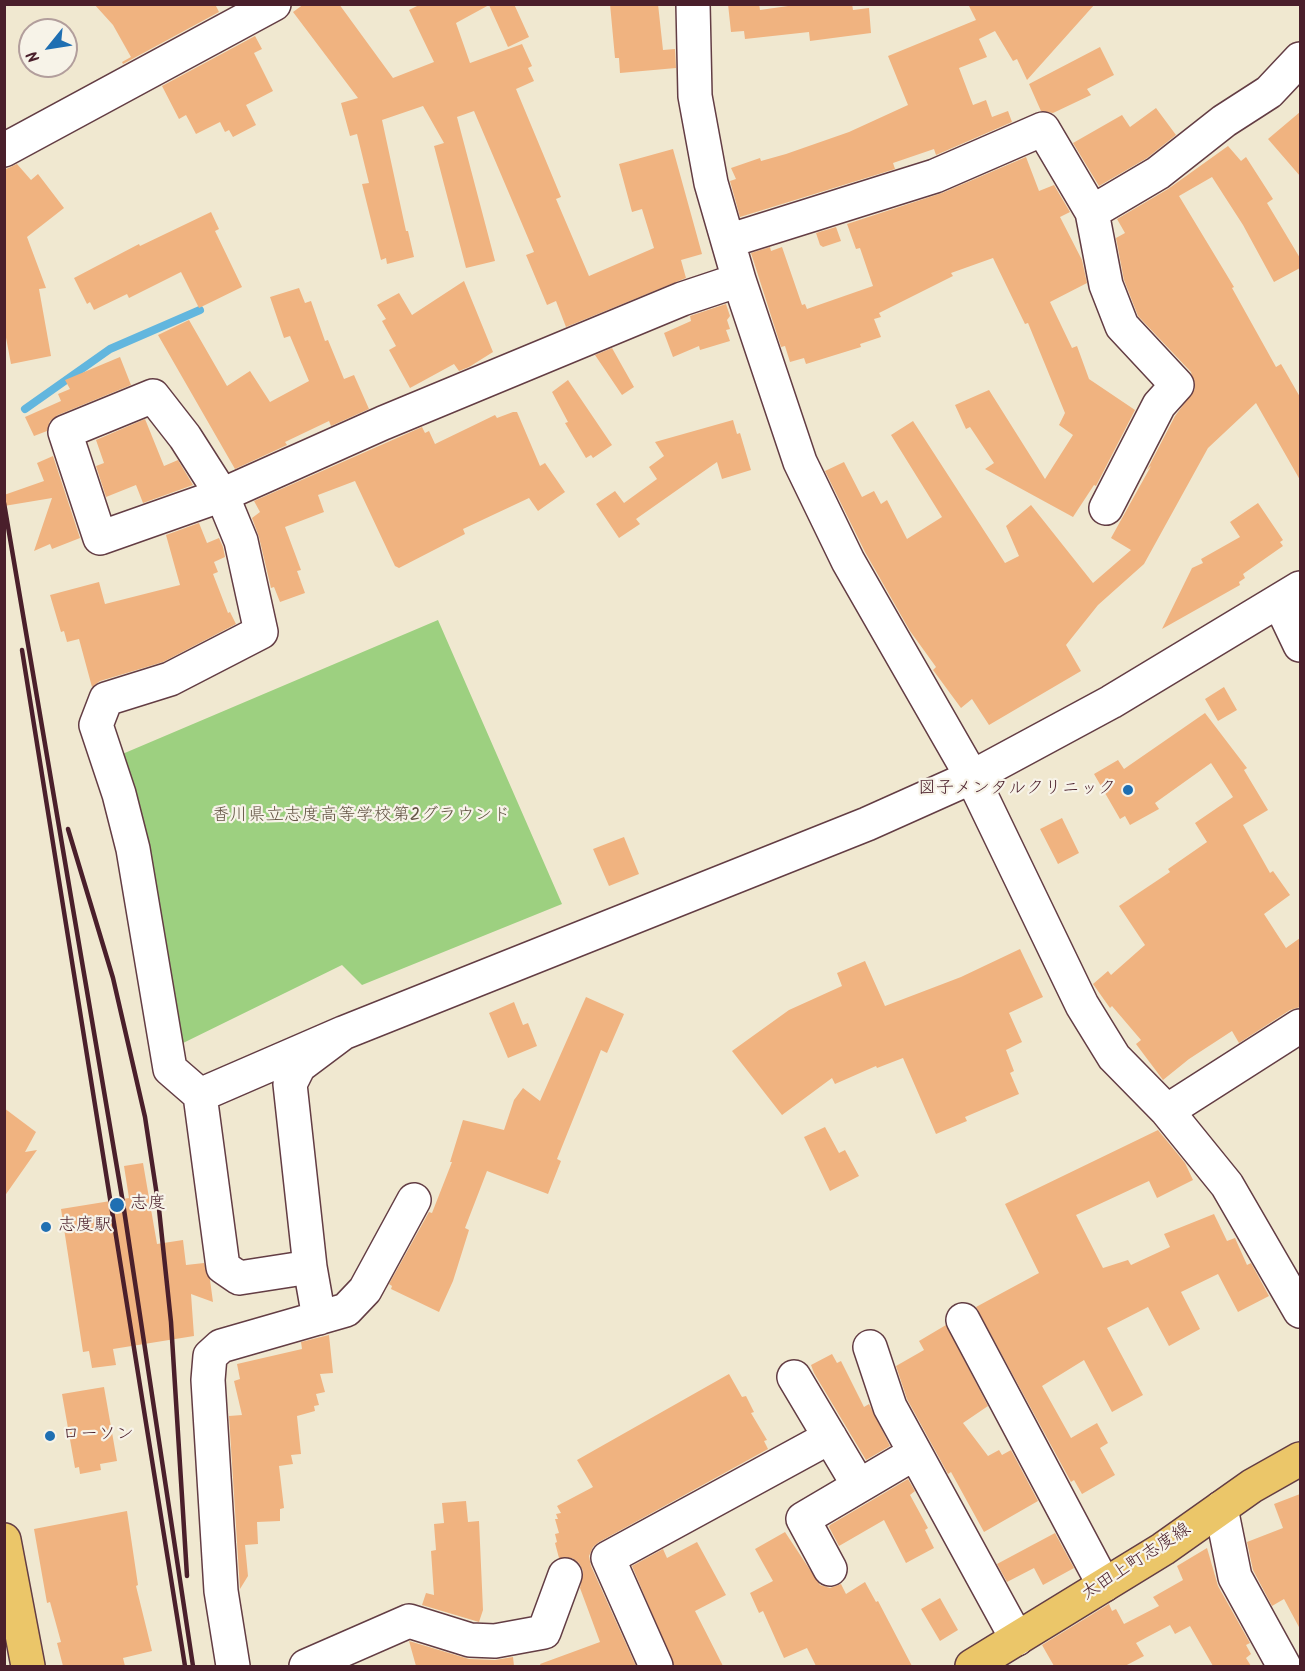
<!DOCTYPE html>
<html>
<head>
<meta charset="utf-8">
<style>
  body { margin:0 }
  #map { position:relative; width:1305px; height:1671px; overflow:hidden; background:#f0e8d0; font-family:Kalam,sans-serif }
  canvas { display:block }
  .frame { position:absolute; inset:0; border:6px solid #4a1f2b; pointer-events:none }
  .north { position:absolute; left:18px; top:18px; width:60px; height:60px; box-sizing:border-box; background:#f7f3e8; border:2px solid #b29e9c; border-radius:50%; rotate:240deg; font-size:16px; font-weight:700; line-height:24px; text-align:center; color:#4a1f2b }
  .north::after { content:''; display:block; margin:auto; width:21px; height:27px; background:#1f6fb2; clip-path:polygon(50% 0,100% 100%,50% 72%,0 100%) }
</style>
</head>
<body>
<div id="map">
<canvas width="1305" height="1671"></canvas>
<div class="frame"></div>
<div class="north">N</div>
</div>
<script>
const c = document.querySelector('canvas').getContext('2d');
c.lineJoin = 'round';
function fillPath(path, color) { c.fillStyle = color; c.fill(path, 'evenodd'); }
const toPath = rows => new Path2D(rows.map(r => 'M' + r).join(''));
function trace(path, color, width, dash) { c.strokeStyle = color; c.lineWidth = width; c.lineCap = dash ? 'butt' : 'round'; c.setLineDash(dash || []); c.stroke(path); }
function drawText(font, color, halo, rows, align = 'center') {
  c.font = font + ' Kalam,"Klee One",sans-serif'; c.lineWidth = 4.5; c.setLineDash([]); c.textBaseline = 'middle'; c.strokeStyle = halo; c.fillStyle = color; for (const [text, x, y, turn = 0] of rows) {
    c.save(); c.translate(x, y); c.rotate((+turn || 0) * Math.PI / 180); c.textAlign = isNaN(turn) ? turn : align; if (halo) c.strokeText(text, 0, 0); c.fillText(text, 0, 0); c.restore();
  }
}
const green = toPath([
  [438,620,562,904,362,985,342,965,177,1046,120,755]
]);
const stream = toPath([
  [25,409,110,349,200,310]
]);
const building = toPath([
  [94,4,215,4,219,12,123,64,122,62,131,57,113,25],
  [304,4,339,4,393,78,434,62,409,10,421,4,514,4,529,37,508,47,489,5,456,23,470,63,522,44,532,66,528,68,534,81,516,89,561,197,556,199,589,276,654,248,642,209,632,212,619,164,673,149,702,254,681,260,686,278,566,327,556,301,547,305,526,255,534,252,474,111,457,117,495,261,466,268,434,146,444,143,423,106,382,120,406,231,408,231,414,257,387,264,386,258,381,260,362,184,369,183,357,134,350,136,341,103,358,98,293,12],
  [610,4,658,4,663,50,675,49,676,68,620,73,619,58,615,58],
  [728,4,759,4,760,10,802,4,852,4,853,10,869,8,871,33,810,41,809,32,745,39,744,31,731,32],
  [968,4,1095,4,1027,80,1017,59,1013,61,995,31,979,39,987,57,959,68,973,105,986,100,992,117,1008,111,1012,122,936,155,934,149,893,163,895,169,740,217,730,181,736,179,731,168,760,158,761,161,786,154,849,132,908,105,888,56,976,20],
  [255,36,262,49,254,53,273,91,246,105,256,125,233,137,229,130,225,132,220,122,196,134,186,115,179,119,162,86],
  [1100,47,1114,75,1087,89,1091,95,1053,113,1041,111,1029,84],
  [1156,108,1176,135,1147,158,1099,186,1073,143,1122,115,1130,127],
  [1300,112,1300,176,1268,139],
  [1228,146,1241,161,1246,157,1273,199,1267,203,1300,258,1300,268,1274,282,1243,225,1212,177,1179,196,1234,287,1232,288,1276,367,1281,364,1300,397,1300,480,1256,403,1208,448,1144,564,1098,605,1066,645,1081,671,989,725,972,699,961,708,933,670,936,667,910,631,865,552,825,471,844,462,862,497,874,491,881,504,887,500,907,539,942,517,891,435,913,421,1005,563,1019,556,1006,526,1031,505,1093,583,1131,550,1111,538,1151,466,1147,470,1175,416,1195,389,1191,372,1138,316,1124,280,1116,238,1125,233,1117,219,1168,189],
  [1026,157,1039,191,1054,185,1070,212,1060,217,1082,260,1087,283,1050,302,1072,348,1077,346,1089,379,1135,410,1096,486,1094,485,1073,517,985,469,994,463,970,427,966,429,955,405,989,390,1045,479,1073,435,1059,425,1065,413,1028,323,1025,324,993,258,951,273,953,276,879,313,881,317,874,319,881,337,860,344,861,347,806,364,804,358,790,362,785,346,781,347,751,253,770,247,771,251,782,247,802,305,805,304,807,309,873,286,860,248,856,249,847,224,942,193],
  [17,164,31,180,38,174,64,208,27,237,46,288,39,289,51,356,11,364,4,327,4,170],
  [211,212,219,229,215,231,242,287,199,308,181,272,129,298,127,294,94,310,90,302,87,304,74,278,139,244,140,246],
  [836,227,841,241,823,247,820,245,816,233],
  [464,281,493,352,469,367,459,371,454,364,410,388,389,350,396,346,382,321,386,319,377,305,399,293,412,315],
  [299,288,305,303,311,301,325,341,328,340,344,379,354,375,369,409,331,426,329,421,285,442,287,445,235,469,158,335,189,320,227,386,250,371,270,402,309,381,290,336,284,338,270,297],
  [726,304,730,316,727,320,730,329,726,330,730,341,700,350,699,346,673,357,664,333,691,321,690,316],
  [612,348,634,387,622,395,595,355],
  [120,357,131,385,58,415,50,421,47,431,34,436,25,417,61,401,58,394,70,389,65,380],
  [568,380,612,445,593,458,591,455,586,458,565,423,568,422,552,392],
  [513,412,517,412,540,466,545,463,565,492,538,511,529,498,463,529,465,534,399,568,395,566,355,481,318,495,324,512,285,527,301,570,297,571,305,593,280,602,274,587,271,588,259,537,252,518,260,512,254,501,422,427,425,433,429,431,435,444,495,415,497,418],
  [145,419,164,466,178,460,193,485,143,503,136,485,106,497,96,466,104,463,96,440],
  [733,420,737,434,740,433,751,470,722,479,717,462,636,519,640,524,619,538,596,504,615,491,624,503,657,479,649,467,664,456,655,442],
  [53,456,80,538,52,549,50,544,34,551,52,498,4,506,4,495,44,481,37,463],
  [1258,503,1283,540,1280,542,1283,546,1243,574,1245,578,1239,582,1240,585,1162,629,1192,568,1203,563,1201,559,1240,537,1230,522],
  [199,523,207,543,219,538,223,547,225,557,214,562,218,572,213,574,228,613,230,612,236,624,163,662,100,681,92,687,79,639,67,642,64,631,61,632,50,595,99,582,105,604,180,585,166,535],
  [1224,687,1237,710,1218,721,1205,699],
  [1205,713,1247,768,1244,770,1268,810,1243,825,1270,873,1273,871,1290,895,1264,914,1286,948,1300,938,1300,1007,1290,1010,1239,1043,1232,1031,1189,1059,1163,1080,1136,1044,1141,1040,1112,1006,1110,1008,1093,984,1108,971,1111,975,1145,945,1119,906,1170,872,1168,869,1207,842,1195,823,1233,797,1211,763,1155,803,1159,809,1130,825,1125,816,1120,819,1094,774,1118,760,1124,769],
  [1062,818,1079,853,1058,864,1040,829],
  [624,837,639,874,609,886,593,849],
  [1020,949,1043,997,1009,1013,1022,1042,1006,1050,1014,1071,1010,1073,1019,1094,965,1117,967,1121,936,1134,903,1058,877,1068,876,1066,835,1084,832,1078,782,1115,732,1051,789,1010,842,986,837,973,865,961,885,1006,961,977],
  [586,997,624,1014,607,1053,601,1050,557,1159,561,1161,548,1194,487,1171,465,1228,469,1230,453,1281,439,1312,391,1289,392,1286,389,1284,429,1212,432,1213,452,1162,450,1162,463,1120,504,1130,514,1100,523,1088,540,1101],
  [514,1002,523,1025,528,1023,537,1046,508,1058,489,1013],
  [4,1108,36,1132,25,1152,37,1150,4,1197],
  [825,1127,839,1153,845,1150,859,1176,830,1191,804,1137],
  [1158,1130,1185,1163,1193,1180,1157,1198,1149,1181,1076,1215,1103,1268,1128,1260,1131,1265,1170,1247,1164,1234,1214,1214,1227,1241,1235,1238,1247,1265,1251,1263,1269,1296,1238,1312,1218,1274,1181,1292,1200,1329,1169,1346,1148,1307,1107,1328,1143,1395,1112,1412,1084,1360,1042,1386,1071,1438,1097,1423,1108,1443,1100,1448,1115,1475,1082,1494,1074,1480,1071,1482,976,1307,1039,1273,1005,1204],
  [143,1163,157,1244,183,1240,186,1265,204,1263,210,1280,213,1302,191,1294,194,1336,113,1349,116,1365,92,1368,89,1351,83,1352,61,1209,129,1198,124,1166],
  [946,1325,988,1406,963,1423,988,1456,999,1450,1002,1455,1011,1450,1038,1501,984,1532,951,1472,948,1474,907,1399,896,1366,924,1350,919,1341],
  [329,1335,333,1373,320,1374,325,1392,316,1394,319,1405,314,1406,315,1411,297,1416,301,1454,291,1455,293,1464,279,1466,284,1508,280,1509,280,1521,257,1522,258,1544,245,1545,248,1576,240,1589,229,1416,242,1415,234,1381,240,1379,237,1364,302,1349,301,1342],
  [832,1354,837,1363,841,1361,864,1407,869,1404,890,1446,866,1460,814,1373,811,1365],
  [729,1374,742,1397,746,1396,754,1412,751,1413,767,1440,764,1441,768,1449,599,1542,593,1547,589,1556,591,1566,636,1666,541,1666,540,1664,600,1642,580,1588,583,1571,579,1563,572,1558,559,1558,555,1543,557,1542,555,1534,559,1533,555,1519,558,1519,556,1514,561,1513,557,1506,593,1487,577,1460],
  [104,1387,117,1461,100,1464,101,1470,80,1474,79,1467,75,1468,62,1394],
  [908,1479,915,1491,910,1495,928,1528,925,1530,934,1548,906,1563,884,1520,839,1546,829,1527,830,1525],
  [1300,1494,1300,1629,1284,1599,1272,1606,1253,1570,1247,1542,1283,1528,1274,1504],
  [466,1501,468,1522,479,1521,483,1610,479,1622,422,1605,426,1593,434,1595,431,1551,436,1550,434,1524,444,1523,442,1503],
  [127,1511,138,1585,136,1586,152,1651,123,1658,125,1666,63,1666,57,1643,61,1642,50,1602,47,1603,34,1529],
  [785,1532,820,1585,830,1588,841,1584,846,1594,865,1582,876,1602,878,1601,912,1666,816,1666,807,1648,784,1658,763,1611,759,1613,750,1593,773,1581,755,1549],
  [1055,1533,1074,1568,1043,1585,1034,1568,1007,1582,997,1564],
  [697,1542,726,1595,695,1611,723,1666,674,1666,632,1566,663,1549,667,1558],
  [1207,1548,1218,1586,1250,1643,1246,1645,1251,1654,1246,1658,1251,1666,1213,1666,1190,1626,1175,1634,1170,1625,1136,1643,1144,1656,1125,1666,1054,1666,1042,1645,1109,1604,1112,1611,1116,1609,1124,1624,1159,1606,1153,1597,1183,1580,1177,1566],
  [940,1598,958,1630,940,1641,921,1609],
  [409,1641,469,1659,495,1660,513,1657,514,1666,416,1666]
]);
const minor = toPath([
  [693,4,695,96,711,183,739,280,800,462,848,561,972,777,1082,1005,1114,1057,1167,1111,1227,1185,1300,1311],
  [4,150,274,4],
  [1092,212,1158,173,1224,121,1269,92,1300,59],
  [728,241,935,176,1043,129,1092,212,1106,285,1122,326,1177,385,1159,405,1106,508],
  [1279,601,1300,645],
  [343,1033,867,824,972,777,1111,702,1300,588],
  [200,1095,170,1069,133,849,119,794,96,725,106,699,170,679,261,632,241,541,222,495,185,437,153,396,65,432,100,538,222,495,383,423,682,299,739,280],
  [1167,1111,1300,1026],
  [310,1267,239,1278,223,1267,200,1095,343,1033,299,1066,290,1084,310,1267,319,1318],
  [963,1320,1104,1585],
  [870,1347,890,1407,1017,1639],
  [794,1377,859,1486],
  [1221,1508,1235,1577,1284,1666],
  [830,1569,803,1519,915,1453],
  [233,1666,221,1591,208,1380,210,1356,221,1346,346,1310,365,1290,414,1200],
  [306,1666,409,1621,470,1640,495,1641,544,1632,565,1575],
  [656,1666,608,1558,830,1437]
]);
const major = toPath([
  [972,1666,1163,1549,1252,1486,1300,1459]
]);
const highway = toPath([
  [4,1540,28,1666]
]);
const rail = toPath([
  [4,503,123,1203,193,1666],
  [22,650,185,1666],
  [68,829,113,978,145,1117,159,1209,171,1322,187,1576]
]);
const markers = [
  [1128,790,6,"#1f6fb2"],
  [117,1205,8,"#1f6fb2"],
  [46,1227,6,"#1f6fb2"],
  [50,1436,6,"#1f6fb2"]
];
const poiNames = [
  ["図子メンタルクリニック",1116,790,"right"],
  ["志度",130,1205],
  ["志度駅",58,1227],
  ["ローソン",62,1436]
];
const parkNames = [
  ["香川県立志度高等学校第2グラウンド",361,817]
];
const streetNames = [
  ["太田上町志度線",1137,1563,-33]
];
fillPath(green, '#9dd080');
trace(stream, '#62b6de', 8);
fillPath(building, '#f0b380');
trace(minor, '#633d44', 36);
trace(major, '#633d44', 36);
trace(highway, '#633d44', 36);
trace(minor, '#fff', 33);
trace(major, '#ebc669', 33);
trace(highway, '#ebc669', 33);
trace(rail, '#4a1f2b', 4.5);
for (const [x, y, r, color] of markers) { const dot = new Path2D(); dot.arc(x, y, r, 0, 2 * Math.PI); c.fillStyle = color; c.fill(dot); trace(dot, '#f7f3e8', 2); }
drawText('18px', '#4a1f2b', '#f7f3e8', poiNames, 'left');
drawText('18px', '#635444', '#f7f3e8', parkNames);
drawText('18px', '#4a1f2b', '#f7f3e8', streetNames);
</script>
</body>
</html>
